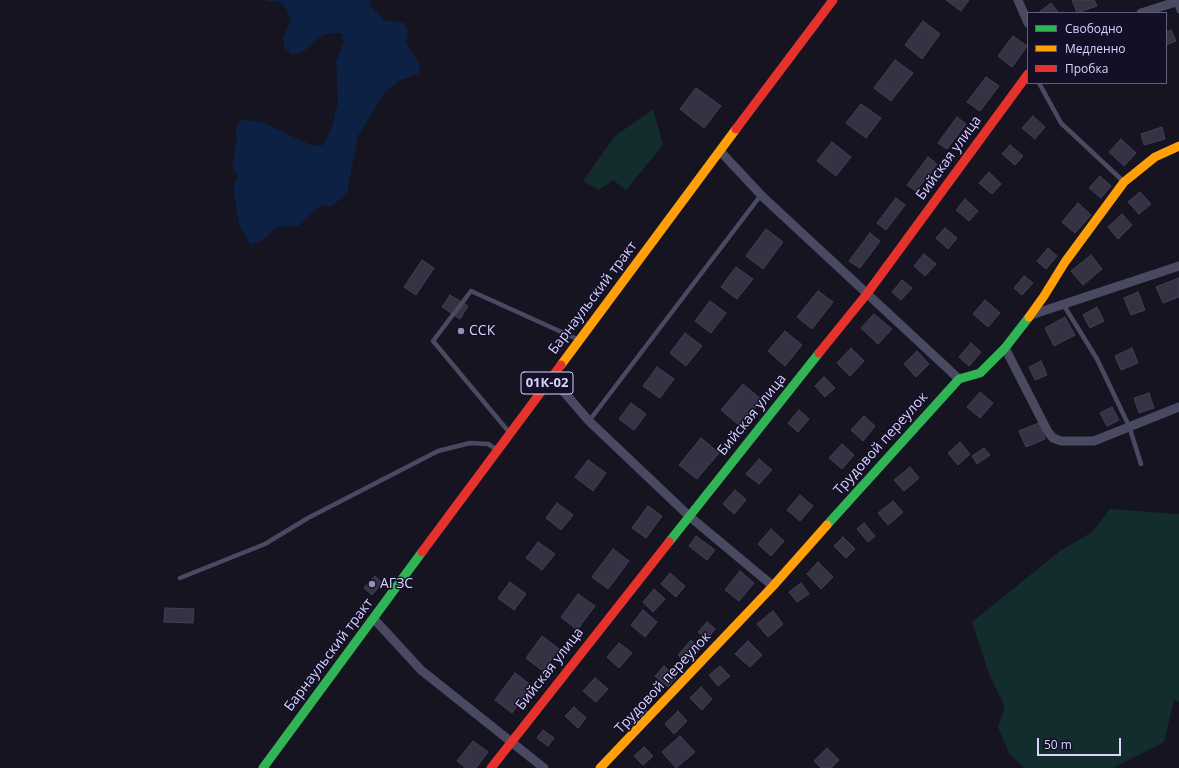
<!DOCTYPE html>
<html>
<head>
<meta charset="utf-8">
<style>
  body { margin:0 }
  #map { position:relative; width:1179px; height:768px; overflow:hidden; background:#161421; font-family:"Open Sans",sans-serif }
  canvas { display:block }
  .legend { position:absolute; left:1027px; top:12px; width:140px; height:72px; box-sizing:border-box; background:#130f26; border:1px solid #625e7d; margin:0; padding:5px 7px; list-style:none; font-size:12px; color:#d9d4ff }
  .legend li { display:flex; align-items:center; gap:8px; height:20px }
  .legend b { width:20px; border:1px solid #625e7d }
  .scale { position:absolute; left:1037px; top:738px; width:84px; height:18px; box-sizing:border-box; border:2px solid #d9d4ff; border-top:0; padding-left:5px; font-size:12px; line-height:14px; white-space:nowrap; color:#d9d4ff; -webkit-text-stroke:3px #130f26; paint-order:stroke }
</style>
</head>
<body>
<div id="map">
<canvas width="1179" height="768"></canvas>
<ul class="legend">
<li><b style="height:5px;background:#30b455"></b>Свободно</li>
<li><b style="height:5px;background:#ff9f0a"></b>Медленно</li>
<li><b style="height:5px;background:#e5322d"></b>Пробка</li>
</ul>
<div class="scale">50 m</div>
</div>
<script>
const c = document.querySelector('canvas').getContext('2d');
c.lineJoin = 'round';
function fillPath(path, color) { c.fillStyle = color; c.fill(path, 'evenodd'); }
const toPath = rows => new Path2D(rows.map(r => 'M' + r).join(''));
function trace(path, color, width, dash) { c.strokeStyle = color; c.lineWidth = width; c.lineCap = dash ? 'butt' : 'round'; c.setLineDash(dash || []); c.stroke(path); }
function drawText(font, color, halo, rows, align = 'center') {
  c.font = font + ' "Open Sans",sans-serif'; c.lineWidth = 3; c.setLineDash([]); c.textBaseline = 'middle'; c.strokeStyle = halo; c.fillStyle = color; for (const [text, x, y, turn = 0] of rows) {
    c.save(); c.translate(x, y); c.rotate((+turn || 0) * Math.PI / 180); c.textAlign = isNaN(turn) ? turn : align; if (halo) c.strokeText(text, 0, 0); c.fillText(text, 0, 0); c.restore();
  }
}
const green = toPath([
  [653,109,663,145,626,190,613,180,599,190,583,181,615,136],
  [1110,509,1179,514,1179,702,1174,700,1164,742,1113,768,1025,768,1010,755,998,727,1005,707,989,674,972,622,1060,551,1092,532]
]);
const water = toPath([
  [264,0,371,0,369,5,384,20,405,23,408,33,406,43,419,63,420,74,400,80,384,93,358,136,347,192,339,200,331,207,321,205,298,226,277,227,260,242,250,244,240,226,234,196,234,185,238,176,232,167,237,138,235,128,240,120,262,122,313,146,324,145,333,124,338,101,336,61,344,42,341,33,330,33,319,37,303,52,292,55,284,48,283,37,291,20,287,10,280,1,269,2]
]);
const building = toPath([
  [946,0,969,0,961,11,946,0],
  [1072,0,1094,0,1097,6,1077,13,1072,0],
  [1051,3,1059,13,1038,13,1051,3],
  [923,21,940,34,922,59,905,45,923,21],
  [1171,30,1176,41,1166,45,1166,32,1171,30],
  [1013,36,1027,46,1012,67,998,56,1013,36],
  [895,60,913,73,891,101,874,88,895,60],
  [986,77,999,86,980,111,967,102,986,77],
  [696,88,721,106,704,128,680,109,696,88],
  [861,104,881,118,866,138,846,123,861,104],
  [1033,116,1045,127,1035,139,1022,128,1033,116],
  [957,117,966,124,947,149,938,143,957,117],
  [1162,127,1165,139,1144,145,1141,134,1162,127],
  [1121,139,1136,153,1124,166,1109,152,1121,139],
  [832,142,851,157,836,176,817,161,832,142],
  [1010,145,1023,156,1015,165,1002,154,1010,145],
  [928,157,937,164,916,191,907,185,928,157],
  [989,172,1001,184,992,194,979,183,989,172],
  [1100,176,1111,186,1101,198,1089,188,1100,176],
  [1140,192,1151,204,1139,214,1128,202,1140,192],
  [896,198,905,205,886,230,877,223,896,198],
  [965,199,978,211,969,221,956,210,965,199],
  [1078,203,1091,215,1075,233,1062,222,1078,203],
  [1122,214,1132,225,1118,239,1108,227,1122,214],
  [945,228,957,238,948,249,936,238,945,228],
  [766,229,783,242,763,269,746,256,766,229],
  [870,233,880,241,860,268,849,261,870,233],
  [1048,248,1057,256,1046,269,1037,261,1048,248],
  [924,254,936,264,925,276,914,266,924,254],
  [1091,255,1102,269,1083,285,1071,271,1091,255],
  [422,260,434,268,416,295,404,287,422,260],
  [736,267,753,279,737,299,721,287,736,267],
  [1024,276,1033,283,1022,295,1014,288,1024,276],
  [1179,278,1179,297,1163,303,1156,287,1179,278],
  [902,280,912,288,901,300,892,292,902,280],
  [818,291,833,302,812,329,797,317,818,291],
  [1138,292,1145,310,1131,315,1124,298,1138,292],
  [450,295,468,306,460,319,442,307,450,295],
  [985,300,1000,313,988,327,973,314,985,300],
  [710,301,726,313,711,333,695,321,710,301],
  [1097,307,1104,321,1090,328,1083,315,1097,307],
  [874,314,892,329,878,344,861,328,874,314],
  [1065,317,1075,335,1054,346,1045,328,1065,317],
  [785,331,802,345,785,366,768,351,785,331],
  [685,333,702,346,686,366,670,353,685,333],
  [971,343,981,352,969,366,959,357,971,343],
  [851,348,864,361,850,376,837,363,851,348],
  [1132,348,1138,363,1121,370,1115,356,1132,348],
  [917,351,929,364,916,377,904,364,917,351],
  [1041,361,1047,375,1035,380,1029,367,1041,361],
  [657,367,674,379,660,398,643,386,657,367],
  [824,377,835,388,825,397,815,386,824,377],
  [743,384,762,400,740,426,721,410,743,384],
  [980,392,993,403,980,418,967,407,980,392],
  [1149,393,1154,408,1139,413,1134,398,1149,393],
  [631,403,646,414,634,430,619,419,631,403],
  [1112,407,1119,420,1107,426,1100,413,1112,407],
  [799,410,809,419,798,432,788,423,799,410],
  [864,416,875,426,863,441,851,430,864,416],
  [1039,423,1045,439,1026,447,1019,431,1039,423],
  [701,438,719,453,697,479,679,465,701,438],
  [960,442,970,454,958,465,948,453,960,442],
  [842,444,854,455,842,469,829,458,842,444],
  [984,448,990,455,977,464,972,456,984,448],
  [759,459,772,470,759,484,746,474,759,459],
  [588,460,606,473,593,491,575,477,588,460],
  [910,467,919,478,904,491,894,480,910,467],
  [735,490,746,500,734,514,723,504,735,490],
  [800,495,813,506,800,521,787,510,800,495],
  [893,501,903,512,888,525,878,513,893,501],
  [557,503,573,515,561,530,546,518,557,503],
  [648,506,662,516,646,538,632,528,648,506],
  [864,523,875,536,868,542,857,529,864,523],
  [771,529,784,541,771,556,758,544,771,529],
  [696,536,715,550,707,560,689,546,696,536],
  [843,537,855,549,846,558,834,546,843,537],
  [538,542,555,554,542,570,526,558,538,542],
  [613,549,629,561,608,589,592,577,613,549],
  [818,562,833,577,821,589,807,574,818,562],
  [740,571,754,583,739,601,725,590,740,571],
  [670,573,685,586,676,597,661,584,670,573],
  [375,576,382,583,372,595,364,588,375,576],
  [510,582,526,594,514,610,498,598,510,582],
  [801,583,809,594,797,602,789,592,801,583],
  [654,589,665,599,653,612,643,602,654,589],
  [578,594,595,606,577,630,561,617,578,594],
  [165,608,194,609,193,623,164,622,165,608],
  [643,610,657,622,645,637,631,625,643,610],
  [773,611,783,624,768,637,757,624,773,611],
  [707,622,715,629,707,639,698,632,707,622],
  [542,636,559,649,543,671,526,658,542,636],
  [691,640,701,649,687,664,678,655,691,640],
  [748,641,762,655,750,667,735,654,748,641],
  [619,643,632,653,619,668,607,657,619,643],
  [664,666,676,678,668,687,655,676,664,666],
  [720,666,730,676,718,686,709,675,720,666],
  [515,673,532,686,512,713,495,700,515,673],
  [595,678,608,689,596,702,583,691,595,678],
  [701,687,712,699,702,710,690,698,701,687],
  [639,704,649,713,635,728,625,719,639,704],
  [574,707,586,718,578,728,565,716,574,707],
  [678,711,687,721,674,734,665,724,678,711],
  [543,730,554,738,548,746,537,738,543,730],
  [680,736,695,752,676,768,662,752,680,736],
  [473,741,488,752,476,768,466,768,457,761,473,741],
  [644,747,653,756,643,765,634,756,644,747],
  [827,748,839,760,831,768,821,768,814,761,827,748]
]);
const lane = toPath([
  [1176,2,1179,11],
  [1039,83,1061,123,1123,181],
  [1063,304,1097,359,1129,426,1141,464],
  [589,421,761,195],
  [509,432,433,341,471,291,577,339],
  [180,578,265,544,308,518,438,451,470,443,488,444,496,449]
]);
const street = toPath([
  [1018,0,1028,23],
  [1141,13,1179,1],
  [720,151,763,197,959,379],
  [1031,315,1179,266],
  [1005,348,1048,432,1053,438,1061,441,1094,441,1179,407],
  [551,377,589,421,689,516,773,586],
  [374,619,421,670,544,768]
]);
const fast = toPath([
  [827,525,959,379,980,373,1005,348,1029,317],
  [669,542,819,353],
  [263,768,422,552]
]);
const slow = toPath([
  [1029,317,1044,296,1065,262,1124,182,1155,157,1179,146],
  [561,365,736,129],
  [600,768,773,586,827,525]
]);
const jam = toPath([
  [736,129,833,0],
  [819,353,866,295,1028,74],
  [422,552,561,365],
  [491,768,669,542]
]);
const markers = [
  [461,331,4,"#9591b1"],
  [372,584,4,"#9591b1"]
];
const shields = [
  [547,383,52]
];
const shieldNames = [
  ["01К-02",547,383]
];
const streetNames = [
  ["Бийская улица",949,158,-54],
  ["Барнаульский тракт",593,298,-53],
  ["Бийская улица",752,415,-51],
  ["Трудовой переулок",881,444,-48],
  ["Барнаульский тракт",329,655,-53],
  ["Бийская улица",550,669,-52],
  ["Трудовой переулок",663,683,-47]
];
const poiNames = [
  ["ССК",469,331],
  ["АГЗС",380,584]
];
fillPath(green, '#132c2d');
fillPath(water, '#0d2144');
fillPath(building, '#343243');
trace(building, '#433f54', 1);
trace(lane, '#4a4962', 4.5);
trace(street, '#4a4962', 9);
trace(fast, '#30b455', 9);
trace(slow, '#ff9f0a', 9);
trace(jam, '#e5322d', 9);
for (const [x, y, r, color] of markers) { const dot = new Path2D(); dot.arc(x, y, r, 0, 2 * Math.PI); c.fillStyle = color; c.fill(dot); trace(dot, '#130f26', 1.5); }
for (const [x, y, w] of shields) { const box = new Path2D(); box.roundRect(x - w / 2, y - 11, w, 22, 3); c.fillStyle = '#130f26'; c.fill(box); trace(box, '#d9d4ff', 1); }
drawText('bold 13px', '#d9d4ff', null, shieldNames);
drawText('14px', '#d9d4ff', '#130f26', streetNames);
drawText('14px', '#d9d4ff', '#130f26', poiNames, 'left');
</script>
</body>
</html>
